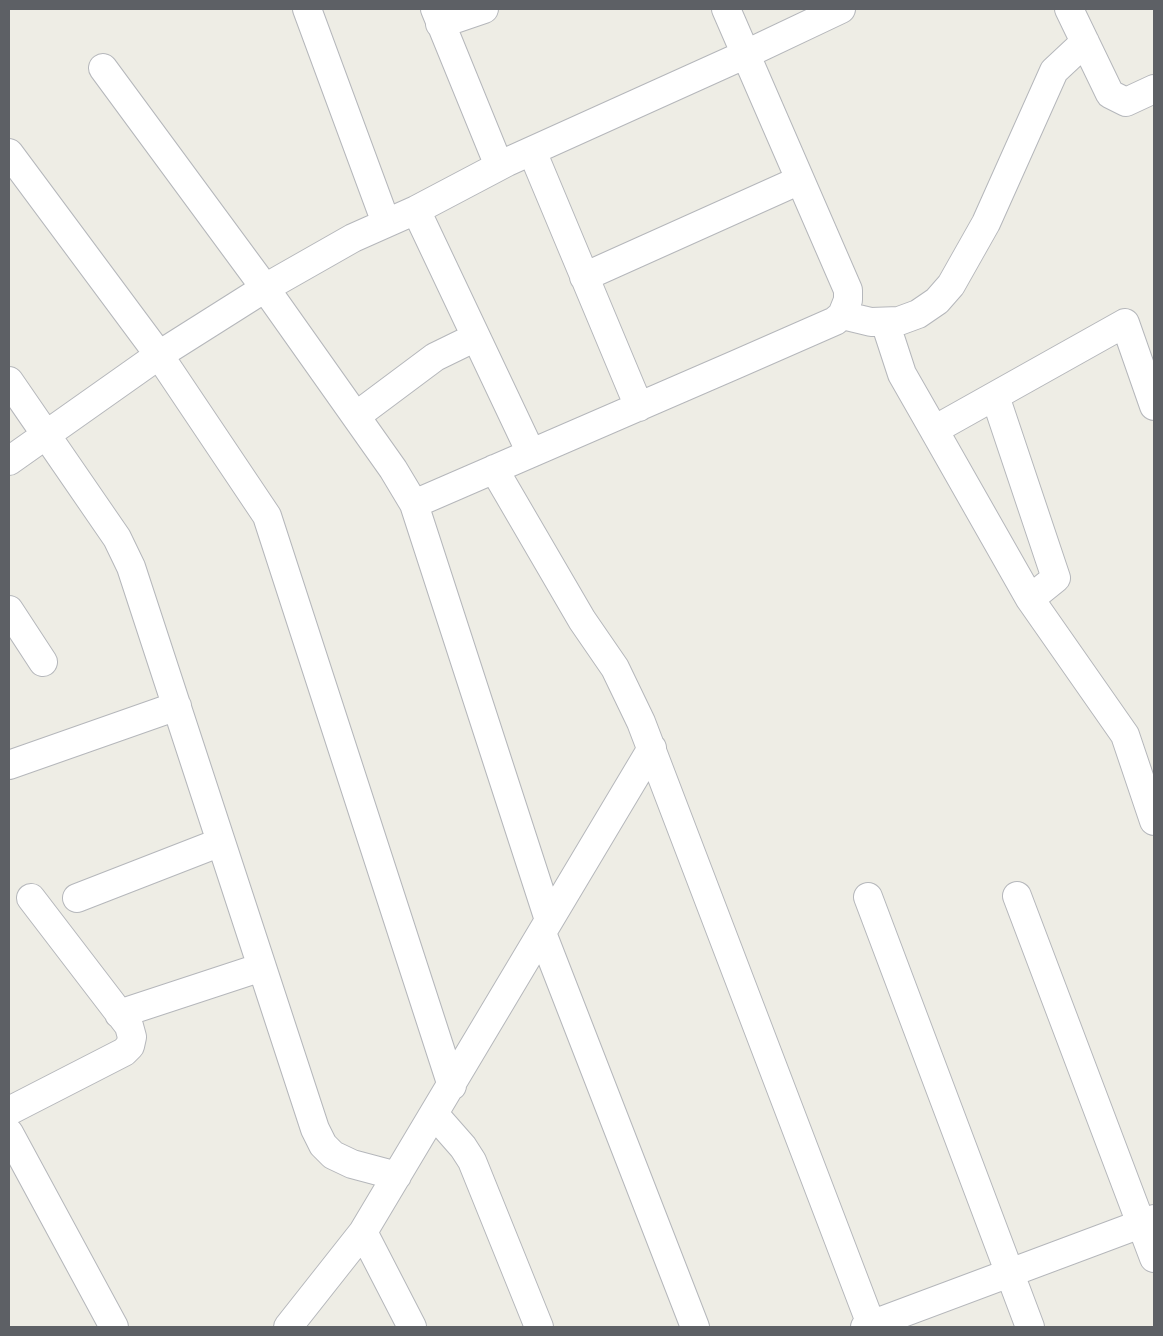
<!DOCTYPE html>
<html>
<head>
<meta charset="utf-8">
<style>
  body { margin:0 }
  #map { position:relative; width:1163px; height:1336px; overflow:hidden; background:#eeede5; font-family:Ubuntu,sans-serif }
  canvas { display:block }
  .frame { position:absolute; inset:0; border:10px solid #5d6065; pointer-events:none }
</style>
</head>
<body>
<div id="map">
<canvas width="1163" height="1336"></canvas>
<div class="frame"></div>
</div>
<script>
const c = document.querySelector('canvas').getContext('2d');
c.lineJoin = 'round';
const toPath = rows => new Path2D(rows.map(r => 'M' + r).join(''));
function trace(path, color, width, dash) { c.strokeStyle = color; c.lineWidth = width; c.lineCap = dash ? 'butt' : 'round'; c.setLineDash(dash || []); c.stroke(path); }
const minor = toPath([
  [307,9,386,223],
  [435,9,499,166],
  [1069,9,1110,94,1126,102,1154,89],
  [440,24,484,9],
  [103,68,265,288,393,469,414,504,549,920],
  [532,151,639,407],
  [9,153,159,355,267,516,452,1086],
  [416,210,531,453],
  [584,277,800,180],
  [842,315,871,322,899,321,918,314,937,301,951,285,986,223,1054,71,1085,42],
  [885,322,902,374,934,430],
  [9,381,117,538,131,567,315,1129,323,1145,333,1155,352,1164,397,1176],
  [995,396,1056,578,1030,599],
  [1154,406,1125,323,934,430,1030,599,1125,735,1154,821],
  [356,416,435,357,476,337],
  [9,461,159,355,265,288,353,238,416,210,507,162,744,55,841,9],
  [494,469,582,620,615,668,641,722,872,1327],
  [414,504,737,364,835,321,842,315,848,300,848,290,726,9],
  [9,610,43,662],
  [9,765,177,706],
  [1017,896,1154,1258],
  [868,897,1030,1327],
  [77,898,221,842],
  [542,933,695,1327],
  [119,1014,262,967],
  [9,1111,124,1052,130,1046,132,1037,129,1026,31,898],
  [434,1114,463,1147,472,1161,539,1327],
  [9,1133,114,1327],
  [363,1232,412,1327],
  [288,1327,363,1232,652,748],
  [865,1327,1154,1219]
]);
trace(minor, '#b5b7bb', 30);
trace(minor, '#fff', 28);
</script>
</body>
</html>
